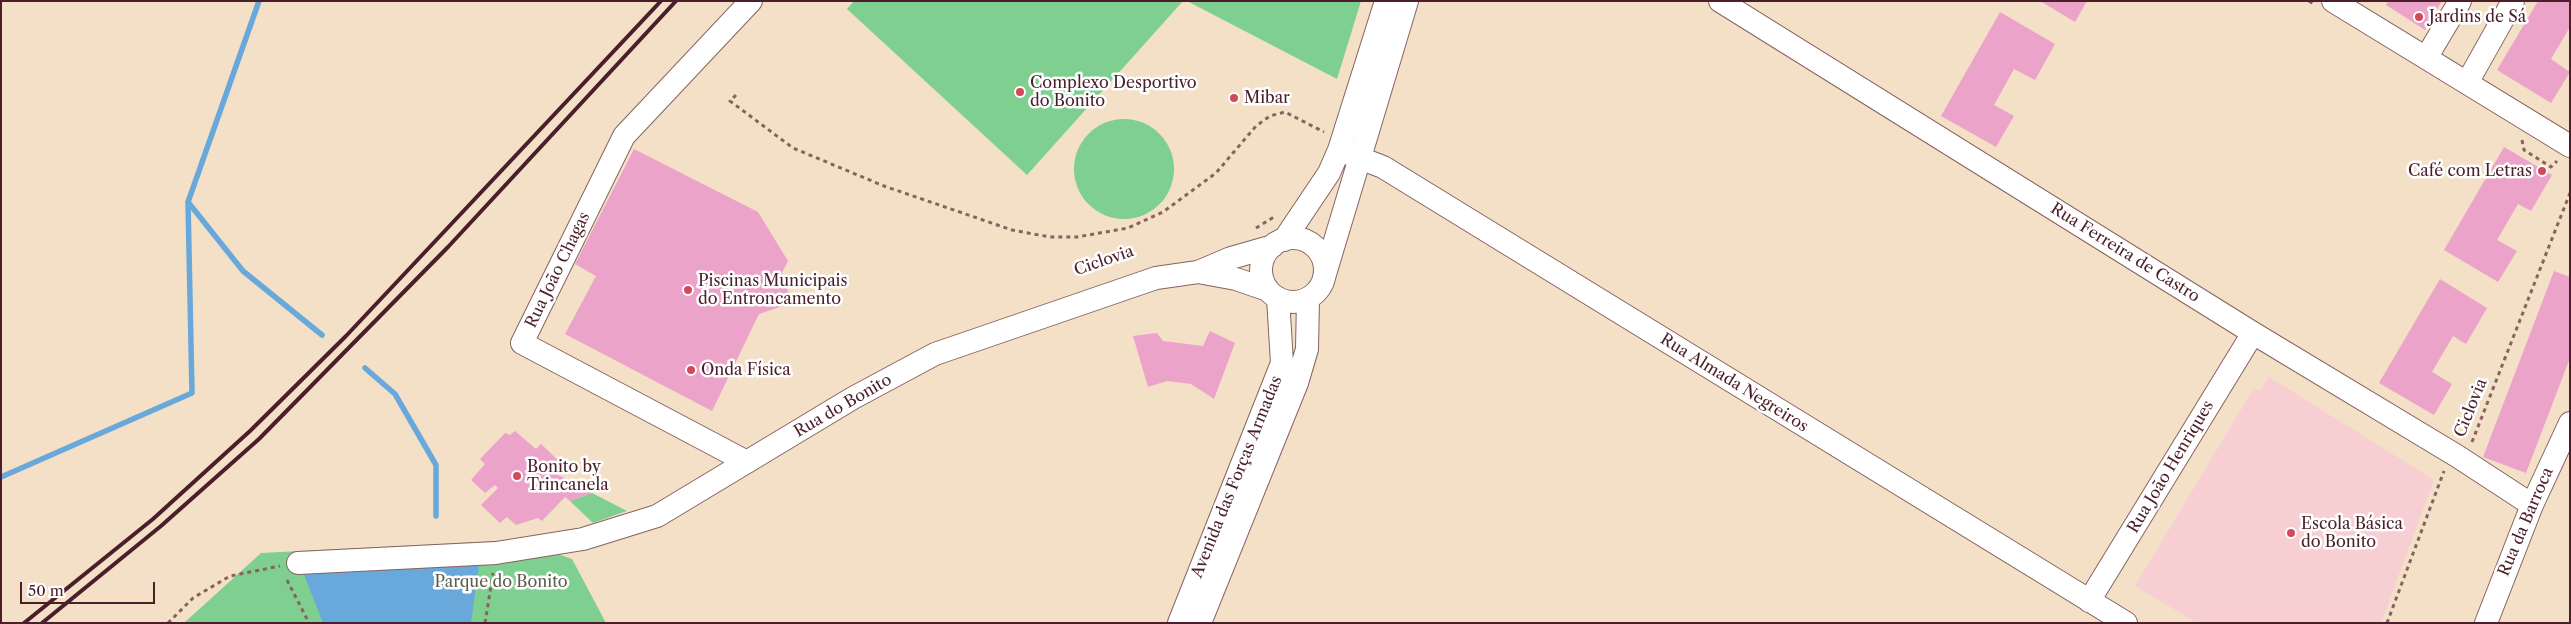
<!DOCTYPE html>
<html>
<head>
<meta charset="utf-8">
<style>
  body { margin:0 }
  #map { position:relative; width:2571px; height:624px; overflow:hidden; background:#f4e0c6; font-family:"Libre Caslon Text",serif }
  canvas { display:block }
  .frame { position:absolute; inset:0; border:2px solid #4a1f2b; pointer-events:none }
  .scale { position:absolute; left:20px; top:582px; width:135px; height:22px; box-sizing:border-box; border:2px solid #4a1f2b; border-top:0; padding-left:6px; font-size:15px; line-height:18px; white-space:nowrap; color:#4a1f2b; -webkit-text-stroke:4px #fff; paint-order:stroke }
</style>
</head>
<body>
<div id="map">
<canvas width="2571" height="624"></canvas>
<div class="frame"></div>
<div class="scale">50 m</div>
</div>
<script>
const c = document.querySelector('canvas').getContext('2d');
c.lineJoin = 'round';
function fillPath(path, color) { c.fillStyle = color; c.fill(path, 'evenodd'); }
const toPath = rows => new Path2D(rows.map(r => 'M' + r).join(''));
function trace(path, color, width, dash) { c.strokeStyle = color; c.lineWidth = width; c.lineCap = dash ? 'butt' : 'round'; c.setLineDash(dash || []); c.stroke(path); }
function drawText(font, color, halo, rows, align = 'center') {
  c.font = font + ' "Libre Caslon Text",serif'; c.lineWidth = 5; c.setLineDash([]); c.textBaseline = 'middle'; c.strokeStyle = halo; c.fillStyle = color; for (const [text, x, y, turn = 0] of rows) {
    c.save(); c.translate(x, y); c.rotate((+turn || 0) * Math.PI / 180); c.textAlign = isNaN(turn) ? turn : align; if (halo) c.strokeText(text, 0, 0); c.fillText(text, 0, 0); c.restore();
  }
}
const built = toPath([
  [2269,377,2434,480,2381,623,2197,623,2135,586,2254,388,2260,391]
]);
const green = toPath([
  [854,1,1183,1,1027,175,847,9],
  [1187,1,1361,1,1337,79],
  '1074 169a50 50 0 1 1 100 0a50 50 0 1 1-100 0Z',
  [592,493,627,511,593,523,570,501],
  [517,540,572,559,606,623,184,623,261,553]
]);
const water = toPath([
  [480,558,471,623,323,623,303,572]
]);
const stream = toPath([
  [188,202,243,271,322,335],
  [365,368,395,394,436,465,436,516],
  [1,477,192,393,188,202,259,1]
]);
const building = toPath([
  [2040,1,2087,1,2075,22],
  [2388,1,2442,1,2425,30,2386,5],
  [2538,1,2570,1,2570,27,2551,59,2570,72,2551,103,2497,70],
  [2000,12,2055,44,2035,80,2014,69,1994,105,2014,116,1996,147,1941,116],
  [2504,147,2552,175,2531,211,2518,204,2497,240,2517,251,2498,282,2444,250],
  [634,149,758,212,788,261,782,273,792,303,759,314,712,411,565,334,596,276,575,264],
  [2554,271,2570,277,2570,358,2526,473,2483,457],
  [2440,279,2487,308,2466,344,2453,336,2432,372,2452,384,2434,415,2379,383],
  [1210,331,1235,343,1214,399,1191,384,1167,381,1148,387,1133,336,1157,333,1163,341,1203,346],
  [515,431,536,449,541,444,562,464,553,472,592,493,570,501,565,497,542,521,538,518,516,525,507,517,500,523,481,505,498,488,495,485,485,493,471,480,485,464,480,459,505,433,510,435]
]);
const path = toPath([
  [2309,1,2315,5],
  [736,95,730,101,793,148,884,186,1012,230,1050,237,1077,237,1128,228,1163,212,1216,173,1256,126,1270,116,1285,112,1324,132],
  [2522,140,2524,150,2551,167,2557,161],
  [1256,228,1274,217],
  [2472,442,2570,193],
  [287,580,309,623],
  [168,623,193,598,230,576,280,566],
  [485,623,493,573],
  [2387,623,2444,471]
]);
const minor = toPath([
  [1720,1,2253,333,2457,456,2532,505],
  [2333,1,2570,146],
  [2426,58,2460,1],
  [2467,83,2513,1],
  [1339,150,1383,167,2126,623],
  '1261 270a32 32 0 1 1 64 0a32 32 0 1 1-64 0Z',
  [1284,240,1329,173,1339,150,1386,1],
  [1198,272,1236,279,1268,290],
  [1325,274,1407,1],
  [747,462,522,343,624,136,751,1],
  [298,563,496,553,583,539,657,516,853,398,935,354,1156,278,1198,272,1231,258,1273,246],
  [2089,601,2253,333],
  [1179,623,1282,363,1278,298],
  [1200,623,1297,383,1307,349,1308,299],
  [2486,623,2532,505,2570,423]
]);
const rail = toPath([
  [24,623,153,519,250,431,346,336,661,1],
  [42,623,161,526,259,439,448,247,676,1]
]);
const markers = [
  [2419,17,5,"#d1495b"],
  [1020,92,5,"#d1495b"],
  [1234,98,5,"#d1495b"],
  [2542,171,5,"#d1495b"],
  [688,290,5,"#d1495b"],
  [691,370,5,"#d1495b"],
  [517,476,5,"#d1495b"],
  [2291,533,5,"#d1495b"]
];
const poiNames = [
  ["Jardins de Sá",2429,17],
  ["Complexo Desportivo",1030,83],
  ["do Bonito",1030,101],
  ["Mibar",1244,98],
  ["Café com Letras",2532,171,"right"],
  ["Piscinas Municipais",698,281],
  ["do Entroncamento",698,299],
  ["Onda Física",701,370],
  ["Bonito by",527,467],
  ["Trincanela",527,485],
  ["Escola Básica",2301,524],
  ["do Bonito",2301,542]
];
const streetNames = [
  ["Rua Ferreira de Castro",2125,253,32],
  ["Ciclovia",1104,261,-19],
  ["Rua João Chagas",558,270,-64],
  ["Rua Almada Negreiros",1734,383,32],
  ["Rua do Bonito",843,406,-30],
  ["Ciclovia",2471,408,-68],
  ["Rua João Henriques",2171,467,-59],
  ["Avenida das Forças Armadas",1237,477,-68],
  ["Rua da Barroca",2526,522,-67]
];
const parkNames = [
  ["Parque do Bonito",501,582]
];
fillPath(built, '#f7cfd2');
fillPath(green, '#7ecf90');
fillPath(water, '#68a8db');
trace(stream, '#68a8db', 5.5);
fillPath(building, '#eba3ca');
trace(minor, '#866361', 24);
trace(path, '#866361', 3, [4, 4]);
trace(minor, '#fff', 22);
trace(rail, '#4a1f2b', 4);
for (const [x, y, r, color] of markers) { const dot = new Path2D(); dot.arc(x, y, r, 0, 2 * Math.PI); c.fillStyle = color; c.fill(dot); trace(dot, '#fff', 2); }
drawText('16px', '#4a1f2b', '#fff', poiNames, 'left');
drawText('16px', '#4a1f2b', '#fff', streetNames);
drawText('16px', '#5c5d4e', '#fff', parkNames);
</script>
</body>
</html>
